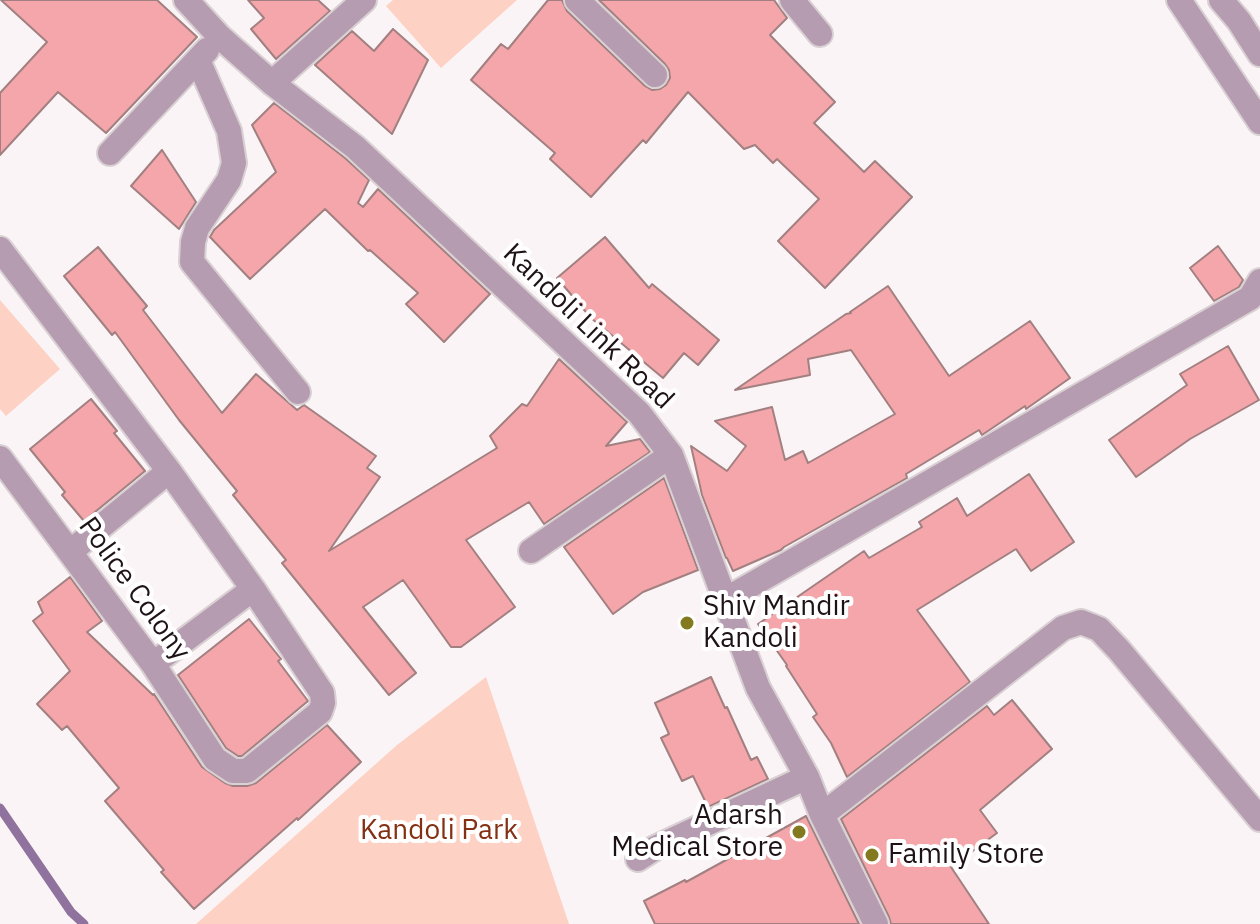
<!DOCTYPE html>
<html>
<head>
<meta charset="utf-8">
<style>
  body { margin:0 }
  canvas { display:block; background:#fbf4f6 }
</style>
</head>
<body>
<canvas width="1260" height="924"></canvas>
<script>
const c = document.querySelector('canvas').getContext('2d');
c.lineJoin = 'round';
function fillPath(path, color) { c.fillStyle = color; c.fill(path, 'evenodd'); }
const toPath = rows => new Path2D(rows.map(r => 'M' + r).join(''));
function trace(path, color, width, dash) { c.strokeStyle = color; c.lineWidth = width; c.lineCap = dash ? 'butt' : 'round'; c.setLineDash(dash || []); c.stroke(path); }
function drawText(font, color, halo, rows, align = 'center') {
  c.font = font + ' "IBM Plex Sans",sans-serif'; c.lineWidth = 8; c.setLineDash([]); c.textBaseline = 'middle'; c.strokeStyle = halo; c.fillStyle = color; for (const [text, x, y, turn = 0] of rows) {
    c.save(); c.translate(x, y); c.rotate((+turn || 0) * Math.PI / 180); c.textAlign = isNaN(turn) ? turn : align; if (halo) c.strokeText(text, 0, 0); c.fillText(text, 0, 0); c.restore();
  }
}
const green = toPath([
  [393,0,517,0,441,68,386,6],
  [0,300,60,369,6,416,0,409],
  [486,677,569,924,196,924,397,745]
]);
const stream = toPath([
  [0,808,71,912,84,924]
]);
const building = toPath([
  [1,0,157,0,197,37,106,133,58,92,0,155,0,93,47,42,1,0],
  [248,0,318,0,330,11,276,59,251,29,264,18,248,0],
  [548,0,562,0,567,11,645,86,652,90,660,89,666,85,670,78,669,70,665,64,599,0,774,0,787,18,770,35,835,102,814,123,864,172,875,161,912,197,825,288,778,241,819,199,777,159,773,163,755,145,744,149,688,92,646,143,643,140,591,197,550,159,555,153,471,80,501,44,508,49,548,0],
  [393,29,428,60,392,134,315,65,352,31,374,51,393,29],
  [274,103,345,158,369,180,358,203,363,207,378,189,490,294,444,342,406,304,418,293,370,250,368,251,325,209,250,279,210,237,214,230,276,172,252,125,274,103],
  [162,150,196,202,179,229,131,186,162,150],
  [605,237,649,288,652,284,719,340,698,365,684,353,663,378,591,318,557,278,605,237],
  [1218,246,1243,280,1239,287,1214,301,1190,268,1218,246],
  [98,247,147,306,143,310,222,413,256,374,297,410,304,405,376,456,367,468,380,477,329,551,497,448,490,436,522,404,527,406,559,359,627,422,606,446,640,439,650,452,544,524,529,502,466,540,515,607,461,647,451,647,403,580,363,607,416,673,389,695,282,563,286,560,233,495,237,491,179,420,115,332,112,335,64,276,98,247],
  [888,286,949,376,1030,321,1070,378,1026,409,1025,406,982,435,979,430,906,474,907,478,784,547,781,550,733,571,727,558,726,558,702,495,691,446,727,471,746,446,715,421,772,407,785,460,803,451,808,463,895,414,851,350,808,359,810,375,735,390,846,314,851,313,850,312,888,286],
  [1228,346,1259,400,1190,439,1136,477,1109,440,1187,385,1180,374,1228,346],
  [91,399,117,431,114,433,145,471,84,521,62,495,65,492,30,449,91,399],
  [1029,474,1074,542,1031,571,1016,549,917,610,970,682,847,777,831,743,813,717,817,714,786,666,787,665,758,624,864,551,869,558,922,527,919,522,957,498,967,516,1029,474],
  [664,478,698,570,643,592,613,614,564,547,664,478],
  [70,577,102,621,87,632,153,695,154,694,202,767,225,783,233,786,247,786,256,783,327,725,361,762,298,820,297,818,194,909,161,872,164,870,105,801,119,788,67,726,62,730,37,704,70,671,33,621,43,613,38,602,70,577],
  [249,619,281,659,278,661,308,701,242,756,238,756,226,748,178,675,249,619],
  [711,677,725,708,727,707,751,760,757,757,768,779,708,807,693,776,682,781,661,738,669,734,655,703,711,677],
  [1012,700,1052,749,980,810,997,833,951,867,989,924,891,924,889,917,841,819,987,706,994,715,1012,700],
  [806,816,859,924,655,924,644,901,685,880,686,882,806,816]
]);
const minor = toPath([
  [186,0,220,37,272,83,355,147,639,413,671,455,758,688,807,777,822,815,876,924],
  [577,0,655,75],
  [792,0,820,34],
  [1179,0,1260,122],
  [1221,0,1239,21,1260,54],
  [198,60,229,131,234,163,229,180,197,228,193,242,192,262,298,392],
  [272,83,364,0],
  [110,153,207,50],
  [0,249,169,471,253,589,322,693,323,703,320,712,247,771,233,771,215,759,153,664,0,458],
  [531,551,671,455],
  [70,552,169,471],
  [725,600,1250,298,1260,281],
  [153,664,253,589],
  [822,815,1063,628,1081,622,1099,629,1119,650,1260,819],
  [638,859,655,848,807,777]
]);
const markers = [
  [687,623,8,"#83791e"],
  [799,832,8,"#83791e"],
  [872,855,8,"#83791e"]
];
const streetNames = [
  ["Kandoli Link Road",588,327,44],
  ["Police Colony",134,589,54]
];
const poiNames = [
  ["Shiv Mandir",703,607],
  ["Kandoli",703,639],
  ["Adarsh",783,816,"right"],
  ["Medical Store",783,848,"right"],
  ["Family Store",888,855]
];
const parkNames = [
  ["Kandoli Park",439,831]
];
fillPath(green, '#fdd2c5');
trace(stream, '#8f729d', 9);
fillPath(building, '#f4a6aa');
trace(building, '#a28081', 2);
trace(minor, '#d8d0d2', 28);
trace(minor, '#b69cb0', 24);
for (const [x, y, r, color] of markers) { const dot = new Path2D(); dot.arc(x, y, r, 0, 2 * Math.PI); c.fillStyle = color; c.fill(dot); trace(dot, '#fff', 3); }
drawText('28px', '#1e1217', '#fff', streetNames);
drawText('28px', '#1e1217', '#fff', poiNames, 'left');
drawText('28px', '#843014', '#fff', parkNames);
</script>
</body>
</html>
